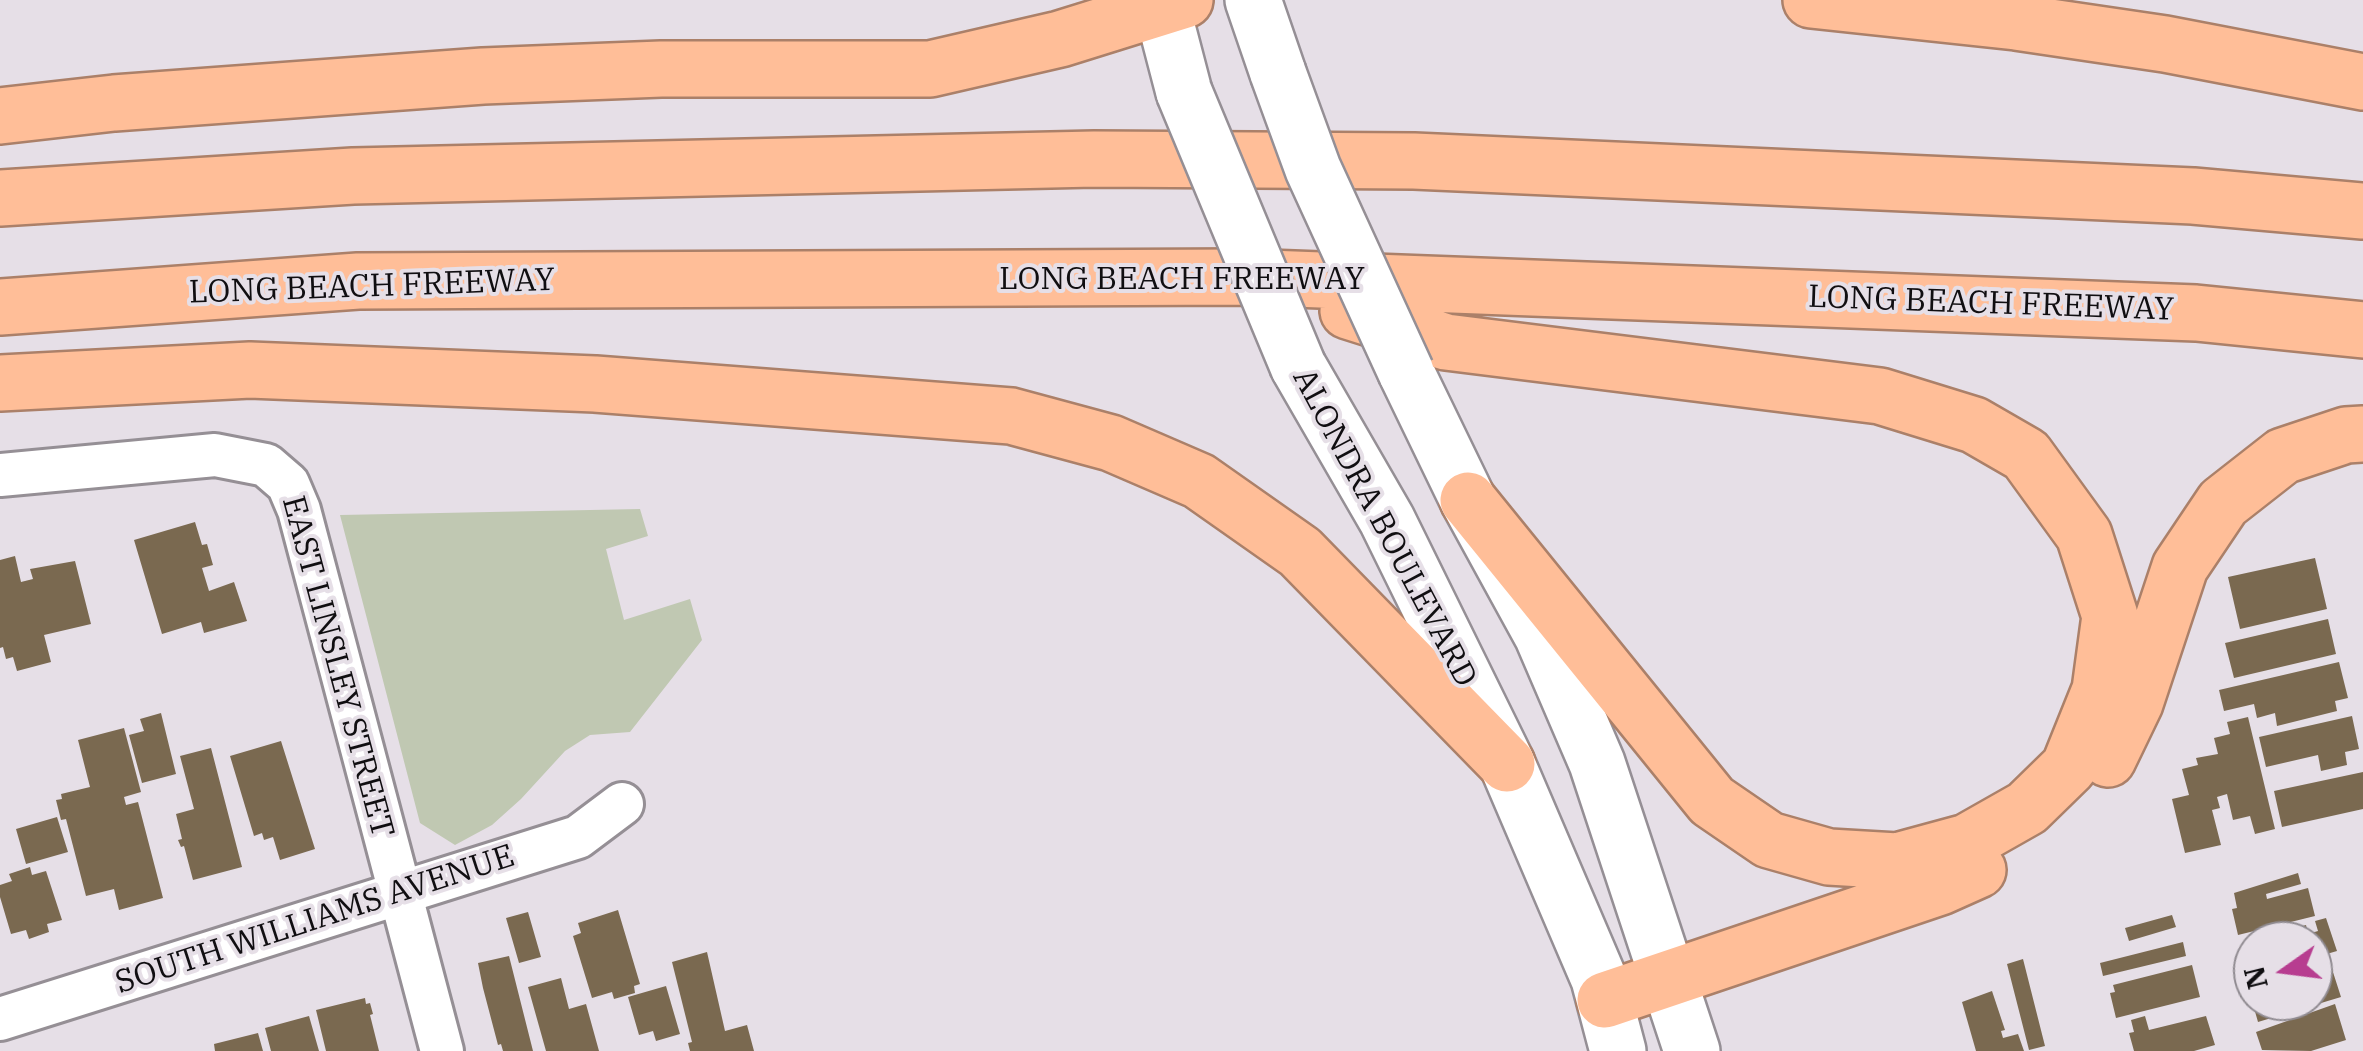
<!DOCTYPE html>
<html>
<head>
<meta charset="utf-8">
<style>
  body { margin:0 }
  #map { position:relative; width:2363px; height:1051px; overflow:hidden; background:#e6dfe7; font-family:"IBM Plex Serif",serif }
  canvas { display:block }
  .north { position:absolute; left:2233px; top:921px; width:100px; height:100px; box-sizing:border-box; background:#e6dfe7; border:2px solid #908b91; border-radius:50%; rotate:256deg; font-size:28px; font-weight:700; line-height:40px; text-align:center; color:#100e11 }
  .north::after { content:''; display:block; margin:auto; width:35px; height:45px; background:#b73d90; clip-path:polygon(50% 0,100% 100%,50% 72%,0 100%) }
</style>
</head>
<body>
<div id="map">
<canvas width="2363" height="1051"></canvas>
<div class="north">N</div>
</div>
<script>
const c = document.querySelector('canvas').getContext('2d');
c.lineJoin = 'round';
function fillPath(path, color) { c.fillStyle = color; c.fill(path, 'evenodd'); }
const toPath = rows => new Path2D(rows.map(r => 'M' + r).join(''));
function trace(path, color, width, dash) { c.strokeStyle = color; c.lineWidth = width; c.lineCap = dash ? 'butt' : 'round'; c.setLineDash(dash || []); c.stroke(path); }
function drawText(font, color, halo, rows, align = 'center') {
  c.font = font + ' "IBM Plex Serif",serif'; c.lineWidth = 8; c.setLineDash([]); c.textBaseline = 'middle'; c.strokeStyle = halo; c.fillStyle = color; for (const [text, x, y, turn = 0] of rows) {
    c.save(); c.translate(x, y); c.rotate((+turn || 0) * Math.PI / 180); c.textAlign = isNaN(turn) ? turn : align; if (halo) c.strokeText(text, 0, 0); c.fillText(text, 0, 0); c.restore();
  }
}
const green = toPath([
  [640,509,648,536,606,549,624,620,690,599,702,640,630,732,590,735,565,751,521,799,492,825,455,845,420,823,340,515]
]);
const building = toPath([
  [195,522,202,545,207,544,213,565,202,568,209,591,234,582,247,621,204,633,201,622,162,634,134,540],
  [15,556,21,582,33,579,30,569,75,561,91,624,44,635,51,662,17,671,13,657,6,659,3,647,0,648,0,560],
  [2315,558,2327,609,2240,629,2228,577],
  [2328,619,2336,654,2234,678,2225,643],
  [2339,662,2348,698,2335,701,2337,711,2277,726,2275,713,2257,718,2254,704,2224,711,2219,690],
  [161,713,176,774,142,783,129,735,144,731,140,719],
  [2352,716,2359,749,2345,752,2347,765,2321,771,2318,755,2266,767,2259,737],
  [2248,717,2275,829,2255,834,2250,816,2233,820,2227,794,2217,797,2220,808,2212,810,2221,845,2185,853,2172,799,2189,795,2182,769,2198,765,2196,758,2218,754,2214,738,2230,734,2227,722],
  [124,728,141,792,124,797,126,805,138,802,163,898,119,910,114,889,86,896,66,819,61,820,56,800,62,799,61,794,90,787,78,740],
  [281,741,315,849,280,860,273,837,264,840,262,833,254,836,230,756],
  [211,748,242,867,193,880,184,846,181,847,178,840,182,839,176,814,194,809,180,756],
  [2363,772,2363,809,2282,827,2274,791],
  [57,817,68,852,26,864,16,829],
  [30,867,32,875,46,871,62,920,47,924,49,932,29,939,26,930,11,934,0,897,0,885,12,881,9,874],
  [2298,873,2301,884,2266,894,2267,899,2308,888,2315,916,2238,935,2232,909,2237,908,2234,893],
  [618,910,640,984,634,986,635,993,614,999,612,992,592,998,573,936,581,933,578,923],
  [528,912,541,957,519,963,506,918],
  [2172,915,2176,927,2129,941,2125,928],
  [2326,918,2337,951,2313,958,2313,941,2251,941,2306,925,2308,934,2318,931,2315,921],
  [2183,942,2186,956,2103,976,2100,963],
  [707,952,725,1031,747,1025,754,1051,690,1051,688,1043,692,1042,672,962],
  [2253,952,2253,977,2250,978,2242,955],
  [509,956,533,1051,503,1051,501,1044,498,1045,483,988,478,963],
  [2023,959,2045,1046,2029,1050,2007,964],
  [2192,965,2200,997,2116,1018,2110,993,2115,992,2113,985],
  [2332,969,2341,997,2258,1022,2252,1001,2313,1001,2313,975],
  [561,978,569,1009,586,1004,599,1051,546,1051,528,987],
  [666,986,680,1034,656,1041,653,1031,639,1035,628,997],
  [1992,991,2005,1030,2001,1031,2003,1038,2018,1034,2024,1051,1976,1051,1962,1002],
  [365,998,366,1004,370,1003,373,1014,370,1015,379,1051,326,1051,316,1010],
  [2335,1004,2346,1040,2311,1051,2262,1050,2256,1032],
  [309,1016,319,1051,271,1051,265,1028],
  [2145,1016,2149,1030,2206,1016,2215,1045,2194,1051,2134,1051,2129,1033,2134,1032,2131,1020],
  [258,1033,263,1051,215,1051,214,1044]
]);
const minor = toPath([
  [0,475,215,455,266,465,288,484,299,510,442,1051],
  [0,1019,578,837,622,804]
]);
const secondary = toPath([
  [1160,0,1184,92],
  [1253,0,1278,73],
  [1298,366,1387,520,1507,764,1599,979,1618,1051],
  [1406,372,1468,500,1542,635,1597,763,1692,1051]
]);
const motorway = toPath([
  [1811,0,2016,22,2165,44,2363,82],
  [0,116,114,103,483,76,661,69,930,69,1060,39,1185,0],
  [0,198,353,176,1094,159,1414,161,2193,196,2363,211],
  [0,307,358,281,1241,277,2196,313,2363,330],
  [1348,311,1446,342,1880,396,1974,425,2026,455,2084,535,2110,616,2100,690,2069,767,2027,808,1967,842,1897,861,1829,857,1769,840,1712,801,1468,500],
  [0,383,250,370,595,384,1011,416,1111,443,1199,481,1300,552,1507,764],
  [2108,759,2135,703,2180,567,2223,503,2283,456,2346,435,2363,434],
  [1605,1000,1940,887,1978,870]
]);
const secondaryBridge = toPath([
  [1278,73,1313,169,1406,372],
  [1184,92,1298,366]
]);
const streetNames = [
  ["LONG BEACH FREEWAY",1182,280],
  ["LONG BEACH FREEWAY",372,287,-2],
  ["LONG BEACH FREEWAY",1991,304,2],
  ["ALONDRA BOULEVARD",1384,528,62],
  ["EAST LINSLEY STREET",337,667,75],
  ["SOUTH WILLIAMS AVENUE",315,920,-18]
];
fillPath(green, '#c0c8b2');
fillPath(building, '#7a6950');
trace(minor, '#958f95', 48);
trace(secondary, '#958f95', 60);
trace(motorway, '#ab8069', 60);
trace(minor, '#fff', 42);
trace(secondary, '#fff', 55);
trace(motorway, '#ffbe98', 55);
trace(secondaryBridge, '#958f95', 60, []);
trace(secondaryBridge, '#fff', 55);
drawText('32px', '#100e11', '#e6dfe7', streetNames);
</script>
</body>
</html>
